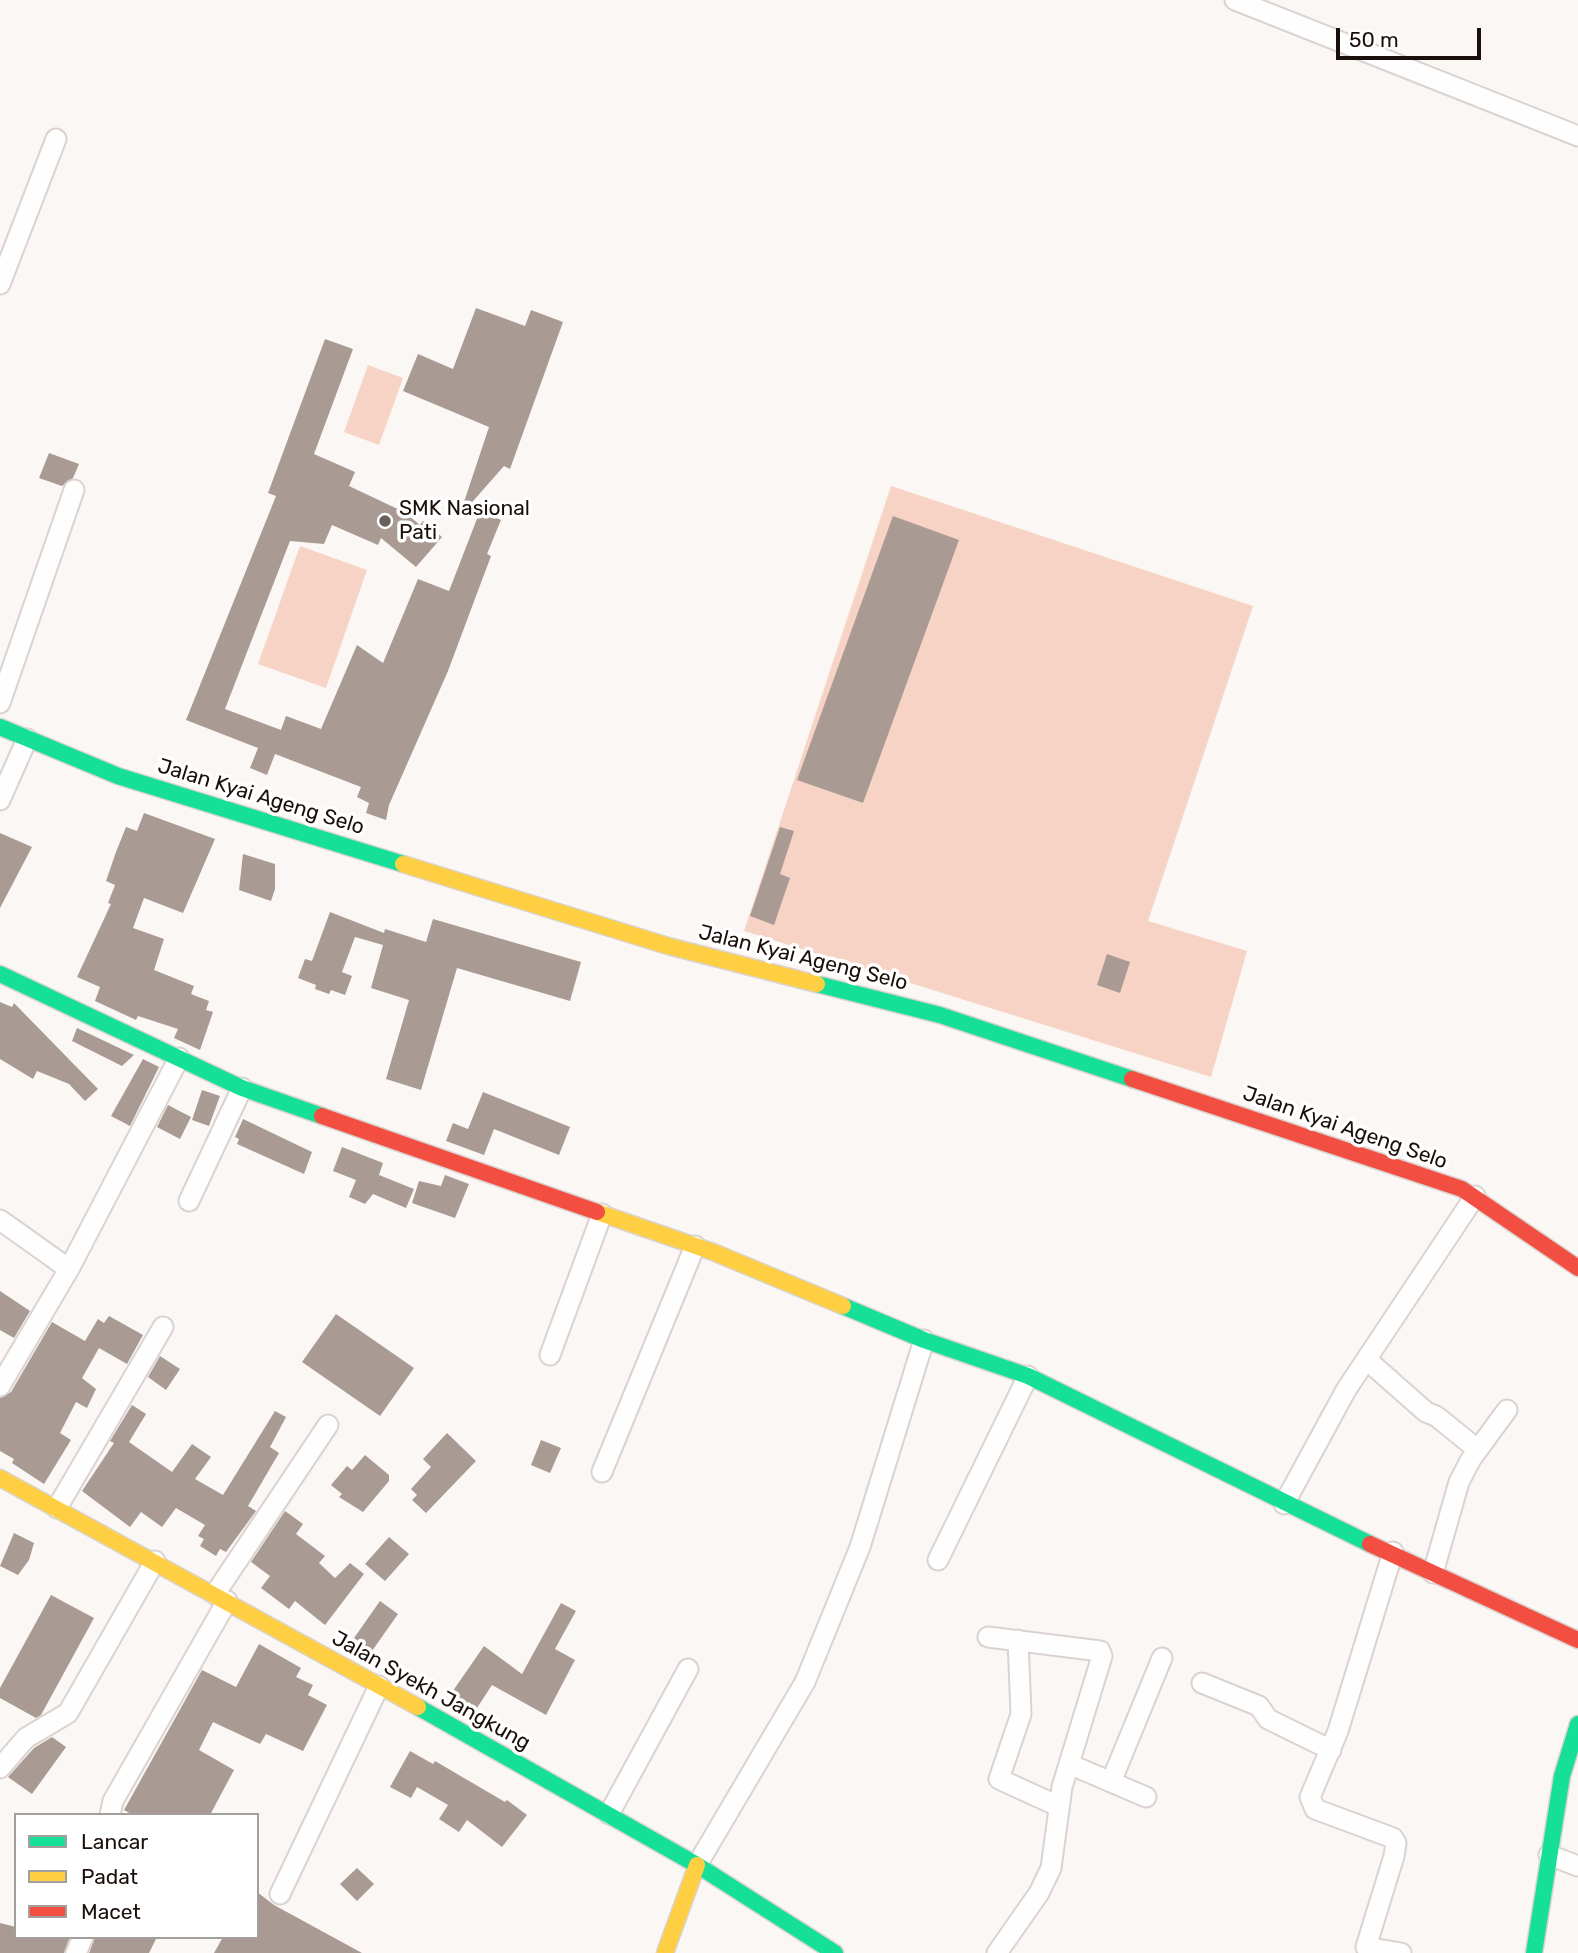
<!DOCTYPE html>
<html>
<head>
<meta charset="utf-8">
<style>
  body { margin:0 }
  #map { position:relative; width:1578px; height:1953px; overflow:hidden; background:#faf7f5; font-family:Rubik,sans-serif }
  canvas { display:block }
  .legend { position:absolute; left:14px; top:1813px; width:245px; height:126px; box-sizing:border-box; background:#fff; border:2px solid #a39f9d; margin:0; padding:9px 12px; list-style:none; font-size:21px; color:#1a0f0b }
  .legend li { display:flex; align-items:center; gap:14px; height:35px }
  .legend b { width:35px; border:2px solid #a39f9d }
  .scale { position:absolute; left:1336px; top:28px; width:145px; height:32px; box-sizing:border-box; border:4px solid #1a0f0b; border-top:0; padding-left:9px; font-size:21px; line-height:24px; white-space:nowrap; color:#1a0f0b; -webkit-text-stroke:5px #fff; paint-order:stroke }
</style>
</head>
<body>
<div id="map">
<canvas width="1578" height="1953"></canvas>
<ul class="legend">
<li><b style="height:9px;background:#16e098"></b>Lancar</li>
<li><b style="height:9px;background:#ffcf43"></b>Padat</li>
<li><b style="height:9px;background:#f24e42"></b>Macet</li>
</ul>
<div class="scale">50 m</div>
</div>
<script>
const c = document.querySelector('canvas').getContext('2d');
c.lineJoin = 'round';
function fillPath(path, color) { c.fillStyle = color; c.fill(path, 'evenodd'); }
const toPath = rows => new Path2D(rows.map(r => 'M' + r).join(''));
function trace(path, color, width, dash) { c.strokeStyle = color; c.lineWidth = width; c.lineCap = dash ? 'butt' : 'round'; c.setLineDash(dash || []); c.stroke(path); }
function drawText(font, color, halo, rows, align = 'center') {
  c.font = font + ' Rubik,sans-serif'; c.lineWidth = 7; c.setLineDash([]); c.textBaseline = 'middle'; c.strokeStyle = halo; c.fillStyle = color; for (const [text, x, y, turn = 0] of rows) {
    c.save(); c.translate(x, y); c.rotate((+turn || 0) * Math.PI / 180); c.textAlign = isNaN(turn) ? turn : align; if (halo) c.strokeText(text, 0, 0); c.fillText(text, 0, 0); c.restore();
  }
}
const green = toPath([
  [368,365,403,378,379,445,344,432],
  [891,486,1253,606,1148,921,1247,951,1211,1077,744,931],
  [300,546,367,570,326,688,258,664]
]);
const building = toPath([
  [476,308,525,326,531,310,563,322,510,469,504,466,459,517,489,427,403,391,418,354,453,369],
  [325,339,353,349,314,454,355,472,349,486,404,512,420,525,423,521,442,537,416,567,381,538,378,545,332,525,324,544,290,541,225,709,281,730,286,716,321,729,357,645,383,663,418,579,449,591,480,511,501,520,487,554,491,556,448,671,389,805,386,820,366,813,369,803,357,797,361,787,275,754,267,775,250,768,258,748,186,720,276,496,268,493],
  [49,453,79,464,73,478,62,486,39,478],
  [893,516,959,540,863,803,797,780],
  [144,813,215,839,183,913,144,898,133,928,164,939,154,970,194,986,191,994,209,1001,206,1010,213,1012,200,1050,174,1038,178,1029,138,1016,136,1020,95,1001,100,987,77,977,111,904,108,903,115,885,106,881,116,852,126,827,137,831],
  [780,827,794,831,780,874,790,878,774,925,750,916],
  [0,833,32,847,0,908],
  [243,854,275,864,275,889,271,901,239,890],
  [330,912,384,933,385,929,426,942,433,919,581,962,570,1001,457,968,421,1090,386,1079,409,1000,371,988,383,945,355,937,342,972,352,976,345,995,331,990,329,994,315,989,316,985,298,978,305,959,312,961],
  [1107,954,1130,962,1120,993,1097,985],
  [0,1002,12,1007,14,1003,98,1089,85,1101,69,1084,37,1071,33,1079,0,1059],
  [77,1028,134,1055,122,1066,72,1041],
  [143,1059,159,1067,130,1126,111,1116],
  [202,1090,220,1096,209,1126,192,1120],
  [483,1092,570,1127,559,1155,494,1129,484,1155,446,1141,453,1123,468,1129],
  [168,1105,191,1117,180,1139,157,1127],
  [243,1119,312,1152,304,1174,237,1144,239,1139,235,1137],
  [342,1147,383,1163,379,1175,414,1189,406,1208,373,1194,365,1204,349,1197,356,1180,333,1171],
  [445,1175,469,1184,455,1218,412,1203,419,1181,441,1186],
  [0,1291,30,1311,14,1338,0,1330],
  [336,1314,414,1368,380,1416,302,1362],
  [109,1316,143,1335,127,1364,99,1348,82,1378,96,1389,87,1408,76,1402,60,1433,71,1440,44,1484,12,1463,14,1459,0,1451,0,1398,11,1392,52,1322,85,1341,98,1319,104,1323],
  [160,1356,180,1369,166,1390,148,1377],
  [132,1405,146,1414,129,1442,172,1472,192,1444,211,1457,195,1479,223,1495,275,1411,286,1417,270,1447,279,1453,248,1506,256,1511,226,1552,220,1549,216,1556,200,1546,204,1539,198,1536,205,1525,176,1508,162,1527,141,1512,130,1527,82,1491,114,1443,110,1441],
  [447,1433,476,1461,426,1513,412,1500,417,1495,411,1489,431,1467,423,1459],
  [541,1440,561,1448,550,1473,531,1465],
  [365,1455,389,1475,389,1481,363,1512,339,1497,342,1494,331,1485,347,1466,352,1470],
  [285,1511,303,1524,296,1534,325,1556,319,1563,335,1578,350,1563,364,1574,325,1625,295,1601,289,1609,261,1588,270,1576,251,1562],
  [14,1533,34,1543,29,1560,18,1575,0,1566],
  [389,1537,409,1554,385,1581,365,1564],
  [51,1595,94,1618,41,1715,36,1718,0,1698,0,1688],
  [380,1601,398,1614,372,1651,354,1638],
  [561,1603,576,1611,555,1649,575,1660,546,1715,492,1685,475,1711,450,1695,484,1646,522,1674],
  [259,1644,301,1668,296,1677,313,1685,308,1695,327,1705,303,1751,266,1734,260,1744,213,1722,199,1750,234,1770,210,1815,133,1815,124,1810,202,1670,236,1687],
  [52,1737,66,1747,32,1794,8,1777,34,1748],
  [410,1751,433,1764,435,1761,505,1802,507,1800,527,1815,502,1847,467,1820,459,1832,439,1819,448,1805,417,1787,411,1798,390,1787],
  [357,1868,374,1884,357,1901,340,1884],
  [257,1892,274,1905,362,1953,214,1953,223,1937,257,1937],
  [0,1923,16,1927,16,1937,70,1937,64,1953,0,1953],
  [95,1937,157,1937,149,1953,89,1953]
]);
const street = toPath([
  [1235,0,1578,136],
  [0,284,56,139],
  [0,703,74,490],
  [0,800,27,739],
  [189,1201,242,1088],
  [0,1220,69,1269,0,1386],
  [69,1269,179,1058],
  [550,1355,602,1214],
  [1367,1360,1426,1412,1436,1416,1477,1449],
  [602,1472,695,1246],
  [1284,1504,1346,1390,1475,1196],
  [57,1508,163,1327],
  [1393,1552,1338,1731,1310,1797,1315,1809,1393,1838,1396,1843,1394,1856,1366,1947,1401,1953],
  [938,1560,1028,1376],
  [1433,1573,1459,1482,1471,1459,1507,1410],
  [215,1594,328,1425],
  [988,1637,1100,1651,1102,1656,1062,1787,1051,1868,1039,1893,997,1953],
  [1018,1640,1021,1714,999,1779,1058,1806],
  [1202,1683,1259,1706,1268,1719,1331,1750],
  [1069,1764,1146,1797],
  [0,1768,26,1738,68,1713,155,1561],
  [1111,1782,1162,1658],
  [609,1814,688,1669],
  [110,1815,113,1801,227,1601],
  [1549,1855,1578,1866],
  [697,1865,805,1682,860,1547,924,1340],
  [280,1894,379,1686],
  [76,1953,83,1937]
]);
const fast = toPath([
  [0,727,118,776,403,864],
  [0,974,242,1088,322,1116],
  [817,984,940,1015,1132,1079],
  [843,1306,924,1340,1028,1376,1370,1544],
  [418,1707,697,1865,835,1953],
  [1534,1953,1562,1776,1578,1724]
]);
const slow = toPath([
  [403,864,668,946,817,984],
  [597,1212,713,1252,843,1306],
  [0,1478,418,1707],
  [665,1953,697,1865]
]);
const jam = toPath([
  [1132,1079,1462,1189,1578,1268],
  [322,1116,597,1212],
  [1370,1544,1578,1640]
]);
const markers = [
  [385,521,7,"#68605d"]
];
const poiNames = [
  ["SMK Nasional",399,509],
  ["Pati",399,533]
];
const streetNames = [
  ["Jalan Kyai Ageng Selo",261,797,17],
  ["Jalan Kyai Ageng Selo",803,958,14],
  ["Jalan Kyai Ageng Selo",1345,1128,19],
  ["Jalan Syekh Jangkung",431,1691,29]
];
fillPath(green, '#f7d3c5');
fillPath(building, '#a99b94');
trace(street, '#dad3d0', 23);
trace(fast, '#dad3d0', 19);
trace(slow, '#dad3d0', 19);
trace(jam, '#dad3d0', 19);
trace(street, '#fefefe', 19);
trace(fast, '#16e098', 16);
trace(slow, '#ffcf43', 16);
trace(jam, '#f24e42', 16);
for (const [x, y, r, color] of markers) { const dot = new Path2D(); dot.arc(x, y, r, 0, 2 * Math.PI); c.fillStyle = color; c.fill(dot); trace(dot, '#fff', 2.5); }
drawText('21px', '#1a0f0b', '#fff', poiNames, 'left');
drawText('21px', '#1a0f0b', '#fff', streetNames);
</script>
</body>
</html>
